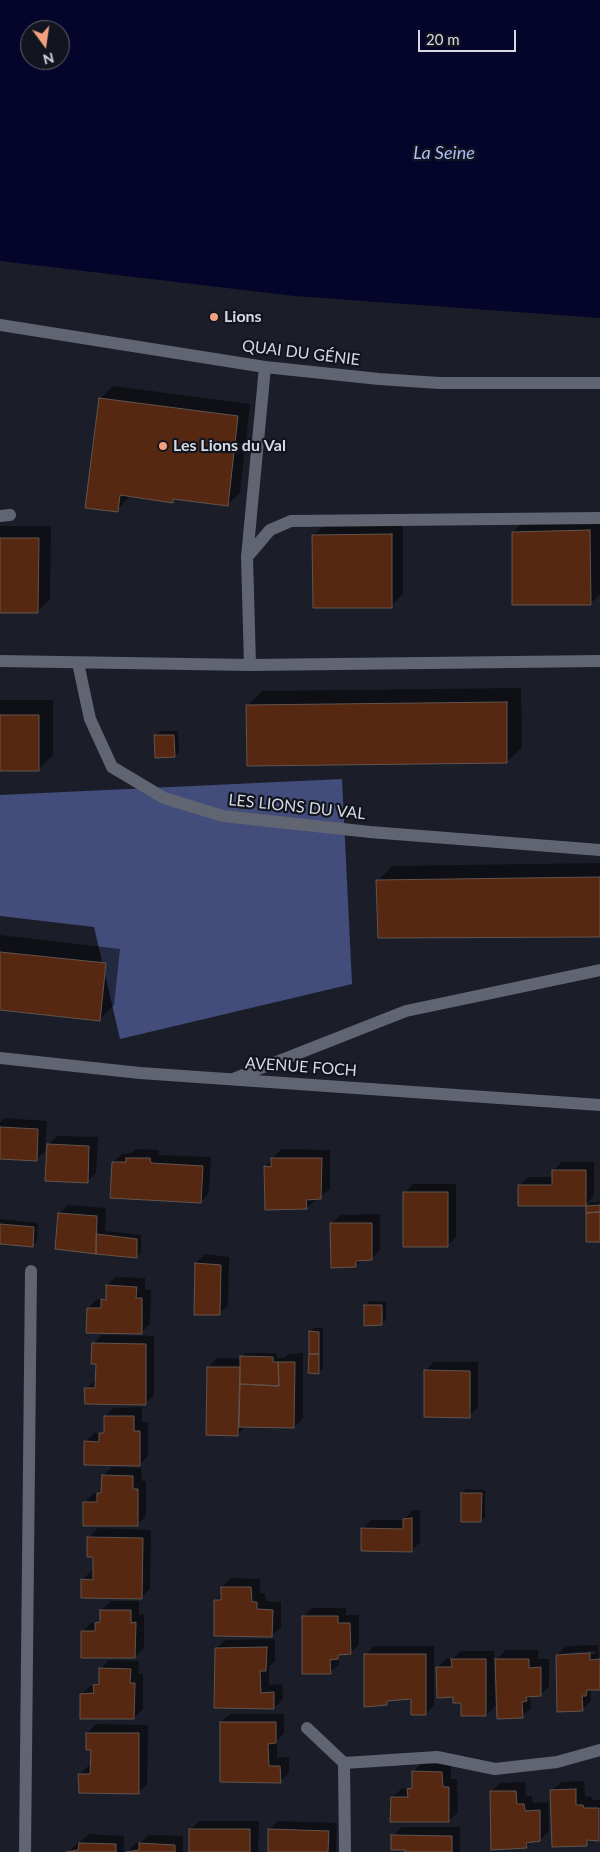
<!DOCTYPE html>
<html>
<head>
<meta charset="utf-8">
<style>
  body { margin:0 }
  #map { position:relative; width:600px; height:1852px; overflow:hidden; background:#1b1e29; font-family:Lato,sans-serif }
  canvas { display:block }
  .north { position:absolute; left:20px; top:20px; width:50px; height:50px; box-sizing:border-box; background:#12151f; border:1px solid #61646d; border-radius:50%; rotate:166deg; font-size:14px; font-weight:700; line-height:20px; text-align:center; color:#d8dae1 }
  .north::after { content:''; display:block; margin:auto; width:18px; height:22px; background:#f1a17d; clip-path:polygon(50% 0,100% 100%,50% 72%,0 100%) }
  .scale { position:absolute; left:418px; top:30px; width:98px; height:22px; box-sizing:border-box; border:2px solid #d8dae1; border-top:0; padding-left:6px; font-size:15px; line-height:18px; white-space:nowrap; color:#d8dae1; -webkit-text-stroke:4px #12151f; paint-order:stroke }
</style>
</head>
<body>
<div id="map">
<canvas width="600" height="1852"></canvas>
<div class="north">N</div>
<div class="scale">20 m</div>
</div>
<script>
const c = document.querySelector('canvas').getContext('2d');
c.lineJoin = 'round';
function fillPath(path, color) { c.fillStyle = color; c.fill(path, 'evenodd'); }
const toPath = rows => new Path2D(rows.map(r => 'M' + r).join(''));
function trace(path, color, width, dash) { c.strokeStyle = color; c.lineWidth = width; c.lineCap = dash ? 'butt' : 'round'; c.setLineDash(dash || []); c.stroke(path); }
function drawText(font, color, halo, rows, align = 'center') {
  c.font = font + ' Lato,sans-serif'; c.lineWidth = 4.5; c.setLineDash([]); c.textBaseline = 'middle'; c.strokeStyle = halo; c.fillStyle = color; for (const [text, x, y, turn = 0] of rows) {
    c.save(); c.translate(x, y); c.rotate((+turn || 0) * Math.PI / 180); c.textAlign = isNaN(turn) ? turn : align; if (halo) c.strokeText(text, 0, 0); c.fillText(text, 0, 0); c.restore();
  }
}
const forest = toPath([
  [342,779,352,984,120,1039,94,927,0,916,0,795]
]);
const water = toPath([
  [0,0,600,0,600,318,294,296,0,261],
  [30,30,60,30,60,60,30,60]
]);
const shadow = toPath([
  [113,386,250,404,240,493,227,505,176,498,172,502,130,496,117,510,100,399],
  [600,518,600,594,591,603,513,532,525,520],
  [403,522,403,594,391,606,314,535,326,523],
  [0,526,51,526,50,599,38,612,0,612],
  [521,688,522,747,507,762,248,706,262,691],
  [0,700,53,700,53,755,38,770,0,770],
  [160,731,178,731,179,752,174,756,156,736],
  [600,863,600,936,378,881,392,866],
  [0,935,120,949,114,1005,99,1020,0,1009],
  [4,1118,47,1121,45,1151,36,1160,0,1158,0,1123],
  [57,1136,98,1137,96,1173,87,1182,48,1145],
  [136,1149,159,1150,159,1155,211,1157,209,1193,200,1202,113,1162,122,1154,132,1153],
  [281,1149,330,1150,330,1189,306,1208,266,1166],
  [562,1162,594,1162,594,1196,585,1205,519,1186,528,1177,553,1177,553,1171],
  [413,1184,456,1184,456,1237,447,1246,405,1193],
  [591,1202,600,1202,600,1241,587,1206],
  [68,1205,106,1208,105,1231,141,1235,141,1252,137,1256,59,1214],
  [380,1214,380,1250,371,1259,362,1259,356,1266,332,1223,341,1215],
  [0,1219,38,1223,37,1241,32,1246,0,1243],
  [205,1254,229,1257,228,1305,219,1314,196,1263],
  [116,1277,145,1278,145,1290,151,1290,150,1324,142,1332,88,1308,97,1299,103,1299,107,1296,107,1285],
  [370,1301,386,1302,386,1320,382,1324,365,1305],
  [314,1328,323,1328,323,1368,318,1373,310,1332],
  [102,1335,154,1336,154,1395,145,1404,85,1389,96,1380,97,1363,93,1344],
  [245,1353,276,1353,277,1358,284,1358,289,1354,303,1353,303,1418,294,1427,246,1426,237,1435,209,1367,217,1358,241,1359],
  [434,1362,478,1362,478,1407,469,1416,425,1371],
  [142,1407,142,1422,148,1422,148,1456,139,1465,85,1442,94,1433,101,1433,105,1429,105,1416,114,1408],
  [112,1467,141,1468,142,1481,146,1481,146,1516,137,1525,85,1502,94,1493,98,1493,103,1489,103,1476],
  [466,1489,485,1490,485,1517,481,1521,462,1494],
  [413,1510,420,1510,420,1542,411,1551,363,1529,371,1520,404,1520],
  [98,1528,151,1530,150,1589,141,1597,82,1580,91,1571,95,1571,94,1556,89,1537],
  [231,1578,260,1579,260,1593,265,1593,266,1601,281,1602,281,1627,272,1635,215,1601,222,1593,222,1587],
  [111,1601,139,1601,139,1615,144,1614,144,1648,135,1657,83,1631,91,1623,97,1623,101,1618,102,1610],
  [312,1608,346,1608,346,1615,359,1615,359,1644,350,1653,341,1653,338,1656,339,1664,330,1673,303,1617],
  [275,1639,275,1661,269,1667,269,1685,282,1684,283,1699,274,1708,216,1649,225,1640],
  [598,1645,600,1688,591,1690,591,1701,582,1710,557,1655,566,1646],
  [596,1651,596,1654,565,1656,565,1653],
  [374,1646,434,1646,434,1705,426,1714,412,1698,391,1699,386,1704,365,1655],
  [506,1650,538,1650,538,1659,549,1659,549,1686,540,1695,530,1696,531,1708,522,1716,497,1659],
  [461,1651,494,1651,495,1706,486,1715,454,1696,437,1668,446,1659,453,1659],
  [109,1660,139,1661,138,1674,143,1674,143,1709,134,1718,81,1695,90,1686,95,1685,100,1680,100,1669],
  [230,1714,284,1714,284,1733,277,1740,277,1758,289,1757,289,1773,281,1781,221,1722],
  [96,1724,148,1725,147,1784,138,1793,80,1774,88,1766,92,1766,92,1749,87,1733],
  [422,1763,451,1764,451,1779,457,1779,458,1812,449,1821,392,1798,401,1789,409,1789,413,1784,413,1772],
  [584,1781,585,1796,592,1797,592,1800,600,1800,600,1838,592,1839,586,1845,552,1791,561,1782],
  [525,1782,526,1796,532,1796,533,1803,548,1802,549,1831,540,1840,532,1841,526,1847,491,1792,500,1783],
  [199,1821,259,1821,258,1852,190,1852,190,1830],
  [278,1821,337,1823,336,1852,269,1852,269,1830],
  [401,1827,460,1827,460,1852,406,1852,406,1848,393,1836],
  [89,1834,124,1836,124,1852,68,1852],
  [149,1835,183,1836,183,1852,127,1852,136,1843,141,1842]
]);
const building = toPath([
  [99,398,238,416,228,506,173,499,173,503,120,495,118,512,85,508,99,398],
  [590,530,591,605,512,605,512,532,590,530],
  [392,534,392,608,313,608,312,535,392,534],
  [0,538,39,538,38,613,0,613,0,538],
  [507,702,507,763,247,766,246,705,507,702],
  [0,715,39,715,39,771,0,771,0,715],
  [154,735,174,735,175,757,155,758,154,735],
  [600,877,600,937,378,938,376,880,600,877],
  [0,952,106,963,100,1021,0,1010,0,952],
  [0,1127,38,1129,37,1161,0,1159,0,1127],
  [47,1144,89,1146,88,1183,45,1181,47,1144],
  [126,1158,150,1158,151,1163,203,1166,201,1203,110,1198,112,1162,126,1162,126,1158],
  [271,1158,322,1158,321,1199,306,1200,307,1209,265,1210,264,1166,271,1167,271,1158],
  [552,1170,586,1170,586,1206,518,1206,518,1185,552,1185,552,1170],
  [403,1192,448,1192,448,1247,403,1247,403,1192],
  [600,1205,600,1212,586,1213,586,1206,600,1205],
  [600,1212,600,1242,586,1242,586,1213,600,1212],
  [58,1213,97,1216,96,1254,55,1249,58,1213],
  [330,1223,372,1223,372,1260,356,1261,356,1267,331,1268,330,1223],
  [0,1224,34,1227,33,1247,0,1244,0,1224],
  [96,1234,137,1239,137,1258,96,1254,96,1234],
  [195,1263,221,1265,220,1315,194,1315,195,1263],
  [106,1285,137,1287,136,1298,142,1298,142,1334,86,1333,87,1308,101,1308,101,1299,106,1300,106,1285],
  [364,1305,382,1305,382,1325,364,1326,364,1305],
  [309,1331,319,1332,319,1354,309,1354,309,1331],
  [92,1343,146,1344,146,1405,85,1404,84,1388,95,1388,96,1364,91,1364,92,1343],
  [309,1354,319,1354,319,1374,308,1373,309,1354],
  [240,1356,273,1357,273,1362,278,1362,279,1386,240,1384,240,1356],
  [278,1362,295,1362,294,1428,239,1427,240,1384,279,1386,278,1362],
  [207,1367,240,1367,238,1436,206,1435,207,1367],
  [424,1370,470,1371,470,1418,424,1417,424,1370],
  [104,1416,134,1416,134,1431,140,1431,140,1466,84,1465,84,1441,99,1442,99,1433,104,1433,104,1416],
  [102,1475,133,1476,133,1489,138,1489,138,1526,83,1526,83,1502,97,1502,97,1493,101,1493,102,1475],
  [461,1493,482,1493,481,1522,461,1522,461,1493],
  [412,1518,412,1552,361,1551,361,1528,403,1529,403,1519,412,1518],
  [87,1537,143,1538,142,1599,81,1598,81,1579,93,1580,93,1557,87,1557,87,1537],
  [221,1587,251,1587,252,1602,257,1602,257,1609,273,1610,272,1637,214,1636,214,1600,221,1600,221,1587],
  [100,1610,131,1610,131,1623,136,1622,135,1658,81,1658,81,1631,95,1631,95,1623,100,1622,100,1610],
  [302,1616,338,1616,338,1623,350,1623,351,1654,338,1655,338,1659,330,1660,331,1674,302,1674,302,1616],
  [267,1647,266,1671,260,1671,261,1693,274,1692,274,1709,214,1708,215,1648,267,1647],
  [590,1653,590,1660,600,1659,600,1690,587,1690,586,1696,582,1696,583,1711,557,1712,556,1655,590,1653],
  [364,1654,426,1654,426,1715,411,1715,411,1699,387,1701,387,1705,364,1707,364,1654],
  [451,1659,486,1659,486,1716,461,1716,461,1703,453,1703,453,1697,437,1698,436,1667,452,1667,451,1659],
  [495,1659,529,1659,529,1668,541,1667,541,1696,526,1697,527,1701,522,1702,523,1718,497,1719,495,1659],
  [99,1668,131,1669,130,1683,135,1683,134,1719,80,1719,80,1694,94,1693,93,1685,99,1684,99,1668],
  [220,1722,276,1722,276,1743,268,1744,269,1766,280,1766,281,1783,220,1782,220,1722],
  [86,1733,139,1733,139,1794,79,1793,78,1774,90,1774,91,1750,86,1750,86,1733],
  [412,1771,442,1772,443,1787,449,1787,449,1822,390,1822,391,1797,408,1797,407,1789,412,1788,412,1771],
  [576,1789,576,1805,583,1805,584,1808,599,1808,599,1841,587,1840,587,1846,552,1847,550,1790,576,1789],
  [490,1791,516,1791,517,1804,524,1804,525,1811,540,1810,540,1841,526,1843,527,1848,491,1850,490,1791],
  [189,1829,250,1829,250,1852,189,1852,189,1829],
  [268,1829,329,1831,328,1852,268,1852,268,1829],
  [391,1835,452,1836,452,1852,405,1852,405,1850,391,1850,391,1835],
  [79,1843,116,1844,116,1852,66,1852,78,1850,79,1843],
  [139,1843,175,1845,175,1852,126,1852,139,1850,139,1843]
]);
const service = toPath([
  [0,516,10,515],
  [247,557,265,367],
  [0,661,250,665,600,661],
  [78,663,90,719,112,767,164,798,223,816,370,832,600,850],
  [250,665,247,557,270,530,291,521,600,518],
  [233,1079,406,1011,600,970]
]);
const minor = toPath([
  [0,325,265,367,379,379,439,383,600,383],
  [0,1058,140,1073,600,1105],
  [307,1728,344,1763,345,1852],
  [344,1763,437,1757,495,1769,557,1762,600,1750],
  [25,1852,31,1271]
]);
const markers = [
  [214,317,5,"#f1a17d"],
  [163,446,5,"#f1a17d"]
];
const poiNames = [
  ["Lions",224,317],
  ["Les Lions du Val",173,446]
];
const streetNames = [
  ["QUAI DU GÉNIE",301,353,7],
  ["LES LIONS DU VAL",297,807,6],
  ["AVENUE FOCH",301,1067,4]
];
const waterNames = [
  ["La Seine",444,153]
];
fillPath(forest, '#424d7b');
fillPath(water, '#05052b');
fillPath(shadow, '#0007');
fillPath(building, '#562811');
trace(building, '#62544e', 1);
trace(service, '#616571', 12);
trace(minor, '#616571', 12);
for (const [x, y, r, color] of markers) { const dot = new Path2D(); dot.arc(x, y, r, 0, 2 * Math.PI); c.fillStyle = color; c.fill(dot); trace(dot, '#12151f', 2); }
drawText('bold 16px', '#d8dae1', '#12151f', poiNames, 'left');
drawText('16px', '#d8dae1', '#12151f', streetNames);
drawText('italic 18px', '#acbcf7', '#12151f', waterNames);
</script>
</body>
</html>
